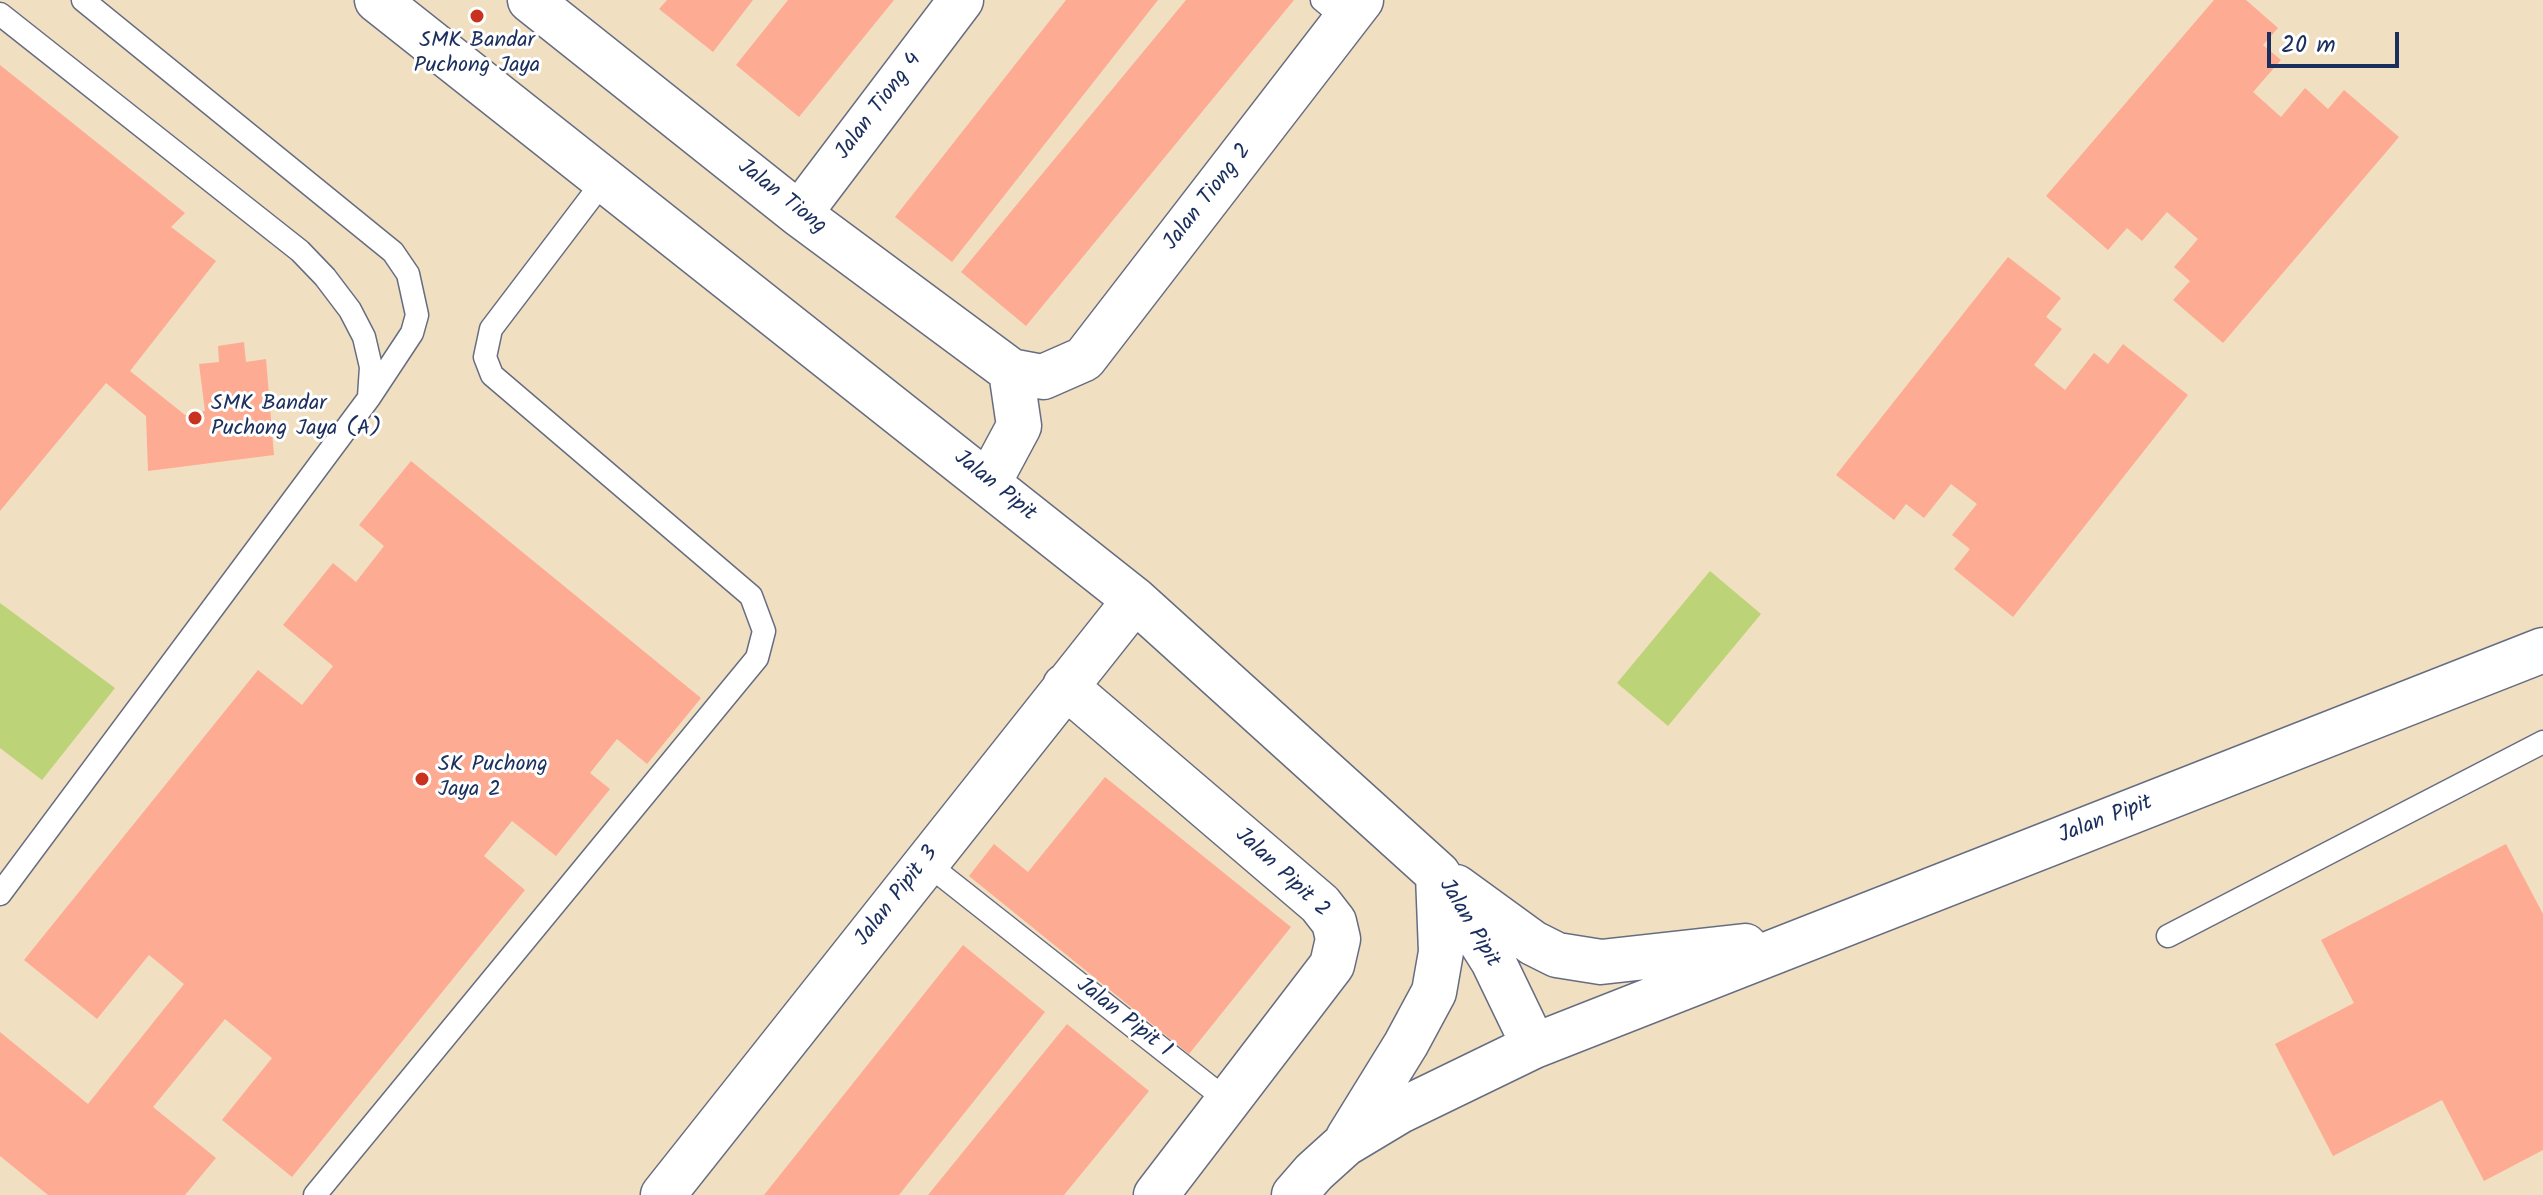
<!DOCTYPE html>
<html>
<head>
<meta charset="utf-8">
<style>
  body { margin:0 }
  #map { position:relative; width:2543px; height:1195px; overflow:hidden; background:#f1dfc1; font-family:Kalam,sans-serif }
  canvas { display:block }
  .scale { position:absolute; left:2267px; top:32px; width:132px; height:36px; box-sizing:border-box; border:4px solid #1b2f5e; border-top:0; padding-left:10px; font-size:24px; line-height:28px; white-space:nowrap; color:#1b2f5e; -webkit-text-stroke:6px #fff; paint-order:stroke }
</style>
</head>
<body>
<div id="map">
<canvas width="2543" height="1195"></canvas>
<div class="scale">20 m</div>
</div>
<script>
const c = document.querySelector('canvas').getContext('2d');
c.lineJoin = 'round';
function fillPath(path, color) { c.fillStyle = color; c.fill(path, 'evenodd'); }
const toPath = rows => new Path2D(rows.map(r => 'M' + r).join(''));
function trace(path, color, width, dash) { c.strokeStyle = color; c.lineWidth = width; c.lineCap = dash ? 'butt' : 'round'; c.setLineDash(dash || []); c.stroke(path); }
function drawText(font, color, halo, rows, align = 'center') {
  c.font = font + ' Kalam,sans-serif'; c.lineWidth = 6; c.setLineDash([]); c.textBaseline = 'middle'; c.strokeStyle = halo; c.fillStyle = color; for (const [text, x, y, turn = 0] of rows) {
    c.save(); c.translate(x, y); c.rotate((+turn || 0) * Math.PI / 180); c.textAlign = isNaN(turn) ? turn : align; if (halo) c.strokeText(text, 0, 0); c.fillText(text, 0, 0); c.restore();
  }
}
const green = toPath([
  [1710,571,1761,614,1668,726,1617,683],
  [0,603,115,688,42,780,0,748]
]);
const building = toPath([
  [667,0,753,0,713,52,659,9],
  [788,0,894,0,799,117,736,65],
  [1066,0,1158,0,952,262,895,217],
  [1186,0,1294,0,1026,326,961,272],
  [2214,0,2246,0,2278,28,2263,45,2281,60,2253,92,2281,117,2305,88,2328,109,2344,90,2399,137,2223,343,2173,300,2190,281,2174,267,2198,239,2167,212,2142,241,2127,228,2108,250,2046,196],
  [0,65,185,213,171,227,216,261,130,371,185,415,205,411,199,364,219,362,218,346,244,342,246,362,266,359,274,455,148,471,146,416,106,383,0,511],
  [2008,257,2061,298,2046,317,2062,329,2034,365,2065,390,2094,353,2108,364,2123,344,2188,395,2013,617,1954,569,1970,549,1952,535,1977,504,1951,484,1924,518,1906,504,1894,520,1836,475],
  [411,461,701,698,647,764,617,739,590,773,610,789,556,856,512,821,484,856,525,890,292,1177,222,1120,272,1058,225,1019,153,1107,216,1158,185,1195,48,1195,0,1156,0,1032,88,1104,184,984,149,955,97,1019,24,960,258,670,302,705,333,666,283,625,333,563,356,582,384,546,359,525],
  [1105,777,1291,927,1189,1054,969,876,994,844,1028,872],
  [2506,844,2543,914,2543,1150,2484,1181,2442,1100,2333,1156,2275,1044,2354,1003,2321,940],
  [963,945,1045,1012,899,1195,764,1195],
  [1067,1024,1149,1091,1064,1195,928,1195]
]);
const lane = toPath([
  [1322,0,1346,20],
  [0,14,300,251,325,277,350,310,364,337,371,367,369,397],
  [925,862,1229,1102],
  [0,894,369,398,412,333,417,315,408,274,393,252,83,0],
  [2168,936,2543,742],
  [315,1195,757,658,764,631,751,596,492,375,485,357,491,329,605,179]
]);
const street = toPath([
  [377,0,1135,600,1438,874,1493,961,1534,1046],
  [530,0,799,214,1011,371,1043,377,1084,359,1361,0],
  [799,214,961,0],
  [989,482,1019,426,1011,371],
  [1065,686,1320,904,1334,922,1338,939,1332,965,1156,1195],
  [1456,887,1533,943,1557,955,1601,962,1745,946],
  [1348,1138,1406,1044,1434,992,1441,952,1438,875],
  [663,1195,1135,600],
  [1294,1195,1314,1172,1345,1144,1400,1111,1534,1046,2543,650]
]);
const markers = [
  [477,16,8,"#c8321e"],
  [195,418,8,"#c8321e"],
  [422,779,8,"#c8321e"]
];
const poiNames = [
  ["SMK Bandar",477,42,"center"],
  ["Puchong Jaya",477,67,"center"],
  ["SMK Bandar",211,405],
  ["Puchong Jaya (A)",211,430],
  ["SK Puchong",438,766],
  ["Jaya 2",438,791]
];
const streetNames = [
  ["Jalan Tiong 4",880,107,-53],
  ["Jalan Tiong",781,198,38],
  ["Jalan Tiong 2",1209,198,-52],
  ["Jalan Pipit",994,487,39],
  ["Jalan Pipit",2106,821,-21],
  ["Jalan Pipit 2",1281,874,43],
  ["Jalan Pipit 3",898,897,-52],
  ["Jalan Pipit",1468,924,59],
  ["Jalan Pipit 1",1123,1019,38]
];
fillPath(green, '#bdd377');
fillPath(building, '#feab93');
trace(lane, '#666d81', 25);
trace(street, '#666d81', 47);
trace(lane, '#fff', 22);
trace(street, '#fff', 44);
for (const [x, y, r, color] of markers) { const dot = new Path2D(); dot.arc(x, y, r, 0, 2 * Math.PI); c.fillStyle = color; c.fill(dot); trace(dot, '#fff', 3); }
drawText('22px', '#1b2f5e', '#fff', poiNames, 'left');
drawText('22px', '#1b2f5e', '#fff', streetNames);
</script>
</body>
</html>
